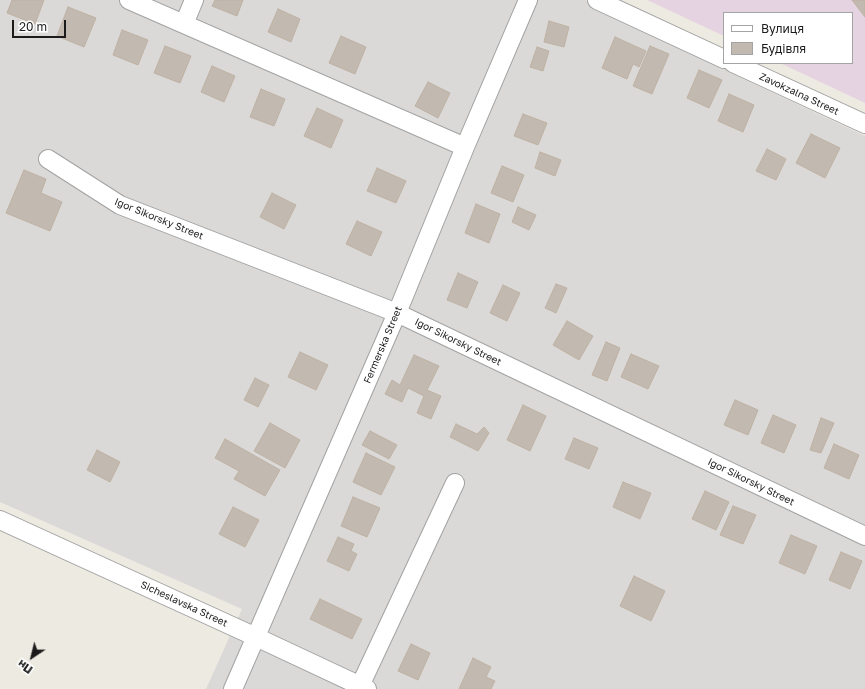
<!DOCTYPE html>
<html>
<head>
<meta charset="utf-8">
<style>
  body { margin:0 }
  #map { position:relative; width:865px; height:689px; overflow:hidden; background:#edeae1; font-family:"Golos Text",sans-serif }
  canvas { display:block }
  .legend { position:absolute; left:723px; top:12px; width:130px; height:52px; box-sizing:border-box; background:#fff; border:1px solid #a4a4a4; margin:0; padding:5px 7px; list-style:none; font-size:12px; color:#1b1b1b }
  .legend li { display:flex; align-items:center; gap:8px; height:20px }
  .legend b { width:20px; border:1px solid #a4a4a4 }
  .north { position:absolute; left:12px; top:637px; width:40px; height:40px; -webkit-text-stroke:3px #fff; paint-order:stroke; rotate:215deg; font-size:11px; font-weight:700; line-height:16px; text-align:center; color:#1b1b1b }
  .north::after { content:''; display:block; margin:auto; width:14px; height:18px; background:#1b1b1b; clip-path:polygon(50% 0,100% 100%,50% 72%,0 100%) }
  .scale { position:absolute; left:12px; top:20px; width:54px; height:18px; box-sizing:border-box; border:2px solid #1b1b1b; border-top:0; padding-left:5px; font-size:12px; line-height:14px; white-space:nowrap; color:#1b1b1b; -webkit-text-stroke:3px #fff; paint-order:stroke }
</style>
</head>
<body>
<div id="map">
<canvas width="865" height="689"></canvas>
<ul class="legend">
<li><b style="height:5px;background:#fff"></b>Вулиця</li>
<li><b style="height:11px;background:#c2b9b0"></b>Будівля</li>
</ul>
<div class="north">Пн</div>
<div class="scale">20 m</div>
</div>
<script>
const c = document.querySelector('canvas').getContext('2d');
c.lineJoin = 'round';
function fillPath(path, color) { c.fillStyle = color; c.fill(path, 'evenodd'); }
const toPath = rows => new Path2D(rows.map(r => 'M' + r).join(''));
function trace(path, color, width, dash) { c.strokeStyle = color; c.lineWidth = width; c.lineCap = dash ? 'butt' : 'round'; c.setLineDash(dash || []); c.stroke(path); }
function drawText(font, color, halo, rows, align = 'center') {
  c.font = font + ' "Golos Text",sans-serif'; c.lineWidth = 3; c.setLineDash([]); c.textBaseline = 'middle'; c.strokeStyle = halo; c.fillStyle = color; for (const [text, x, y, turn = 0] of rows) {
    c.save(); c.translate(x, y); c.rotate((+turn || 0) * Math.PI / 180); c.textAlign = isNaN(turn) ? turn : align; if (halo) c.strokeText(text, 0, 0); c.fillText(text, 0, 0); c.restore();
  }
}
const residential = toPath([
  [0,0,585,0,754,84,865,136,865,689,206,689,242,609,0,502]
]);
const industrial = toPath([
  [647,0,865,0,865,103,780,63,852,63,852,13,724,13,724,36]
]);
const building = toPath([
  [12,0,44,0,35,24,7,13,12,0],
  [215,0,243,0,237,16,212,6,215,0],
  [852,0,865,0,865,17,852,0],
  [68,7,96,18,84,47,57,36,68,7],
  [278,9,300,19,291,42,268,32,278,9],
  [549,21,569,27,564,47,544,42,549,21],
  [122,30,148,40,138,65,113,55,122,30],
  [341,36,366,47,355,74,329,63,341,36],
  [615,37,646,51,639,67,633,64,627,79,602,68,615,37],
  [165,46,191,56,180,83,154,73,165,46],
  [650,46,669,54,652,94,633,86,650,46],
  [537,47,549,51,543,71,530,67,537,47],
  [212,66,235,76,224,102,201,92,212,66],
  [699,70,722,80,709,108,687,98,699,70],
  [428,82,450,93,438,118,415,106,428,82],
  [261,89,285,99,274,126,250,117,261,89],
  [729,94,754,105,743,132,718,121,729,94],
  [317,108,343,120,331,148,304,136,317,108],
  [523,114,547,123,538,145,514,136,523,114],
  [811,134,840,148,825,178,796,163,811,134],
  [767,149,786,159,776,180,756,171,767,149],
  [540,152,561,160,555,176,535,168,540,152],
  [502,166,524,175,513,202,491,193,502,166],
  [377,168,406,181,396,203,367,191,377,168],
  [24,170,46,179,41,193,62,202,50,231,6,213,24,170],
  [272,193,296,205,284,229,260,217,272,193],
  [476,204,500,214,489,243,465,233,476,204],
  [518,207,536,215,529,230,512,222,518,207],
  [357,221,382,232,371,256,346,244,357,221],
  [458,273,478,282,467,308,447,300,458,273],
  [556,284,567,288,556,313,545,308,556,284],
  [503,285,520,293,507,321,490,313,503,285],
  [567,321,593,336,579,360,553,345,567,321],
  [606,342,620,348,607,381,592,375,606,342],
  [300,352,328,365,316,390,288,377,300,352],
  [631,354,659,366,648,389,621,377,631,354],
  [414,355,439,366,427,390,441,396,431,419,417,413,424,396,408,388,402,402,385,394,392,380,400,385,414,355],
  [255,378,269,385,258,407,244,400,255,378],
  [735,400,758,410,748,435,724,425,735,400],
  [523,405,546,416,530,451,507,440,523,405],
  [773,415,796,425,784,453,761,443,773,415],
  [821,418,834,423,821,453,810,450,821,418],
  [270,423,300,440,285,468,254,451,270,423],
  [456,424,477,434,484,427,489,433,478,451,450,437,456,424],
  [370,431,397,445,389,459,362,445,370,431],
  [574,438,598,448,589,469,565,459,574,438],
  [225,439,280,470,265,496,234,479,239,471,215,458,225,439],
  [834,444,859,455,849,479,824,468,834,444],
  [97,450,120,462,110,482,87,470,97,450],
  [366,453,395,467,381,495,353,482,366,453],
  [623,482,651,493,640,519,613,507,623,482],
  [705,491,729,502,716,530,692,519,705,491],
  [353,497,380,508,367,537,341,526,353,497],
  [733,506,756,515,743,544,720,535,733,506],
  [233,507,259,520,245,547,219,534,233,507],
  [791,535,817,546,805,574,779,563,791,535],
  [338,537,354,544,351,551,357,554,349,571,327,561,338,537],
  [841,552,862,561,850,589,829,580,841,552],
  [634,576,665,591,651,621,620,606,634,576],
  [320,599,362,619,352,639,310,619,320,599],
  [411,644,430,653,418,680,398,671,411,644],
  [473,658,491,667,486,677,495,681,491,689,459,689,473,658]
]);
const minor = toPath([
  [129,0,465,147],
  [597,0,724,59],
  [184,24,194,0],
  [733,63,865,124],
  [48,159,120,205,397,313,865,536],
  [0,520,256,637,367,689],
  [360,686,455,483],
  [233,689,397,313,465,147,528,0]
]);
const streetNames = [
  ["Zavokzalna Street",799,94,25],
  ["Igor Sikorsky Street",159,219,22],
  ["Igor Sikorsky Street",458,342,26],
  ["Fermerska Street",383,345,-67],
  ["Igor Sikorsky Street",751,482,26],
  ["Sicheslavska Street",184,604,25]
];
fillPath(residential, '#dad9d8');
fillPath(industrial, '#e6d3e1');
fillPath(building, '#c2b9b0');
trace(building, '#bfb2a3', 1);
trace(minor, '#a2a2a2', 20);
trace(minor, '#fff', 18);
drawText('10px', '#1b1b1b', '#fff', streetNames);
</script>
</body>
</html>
